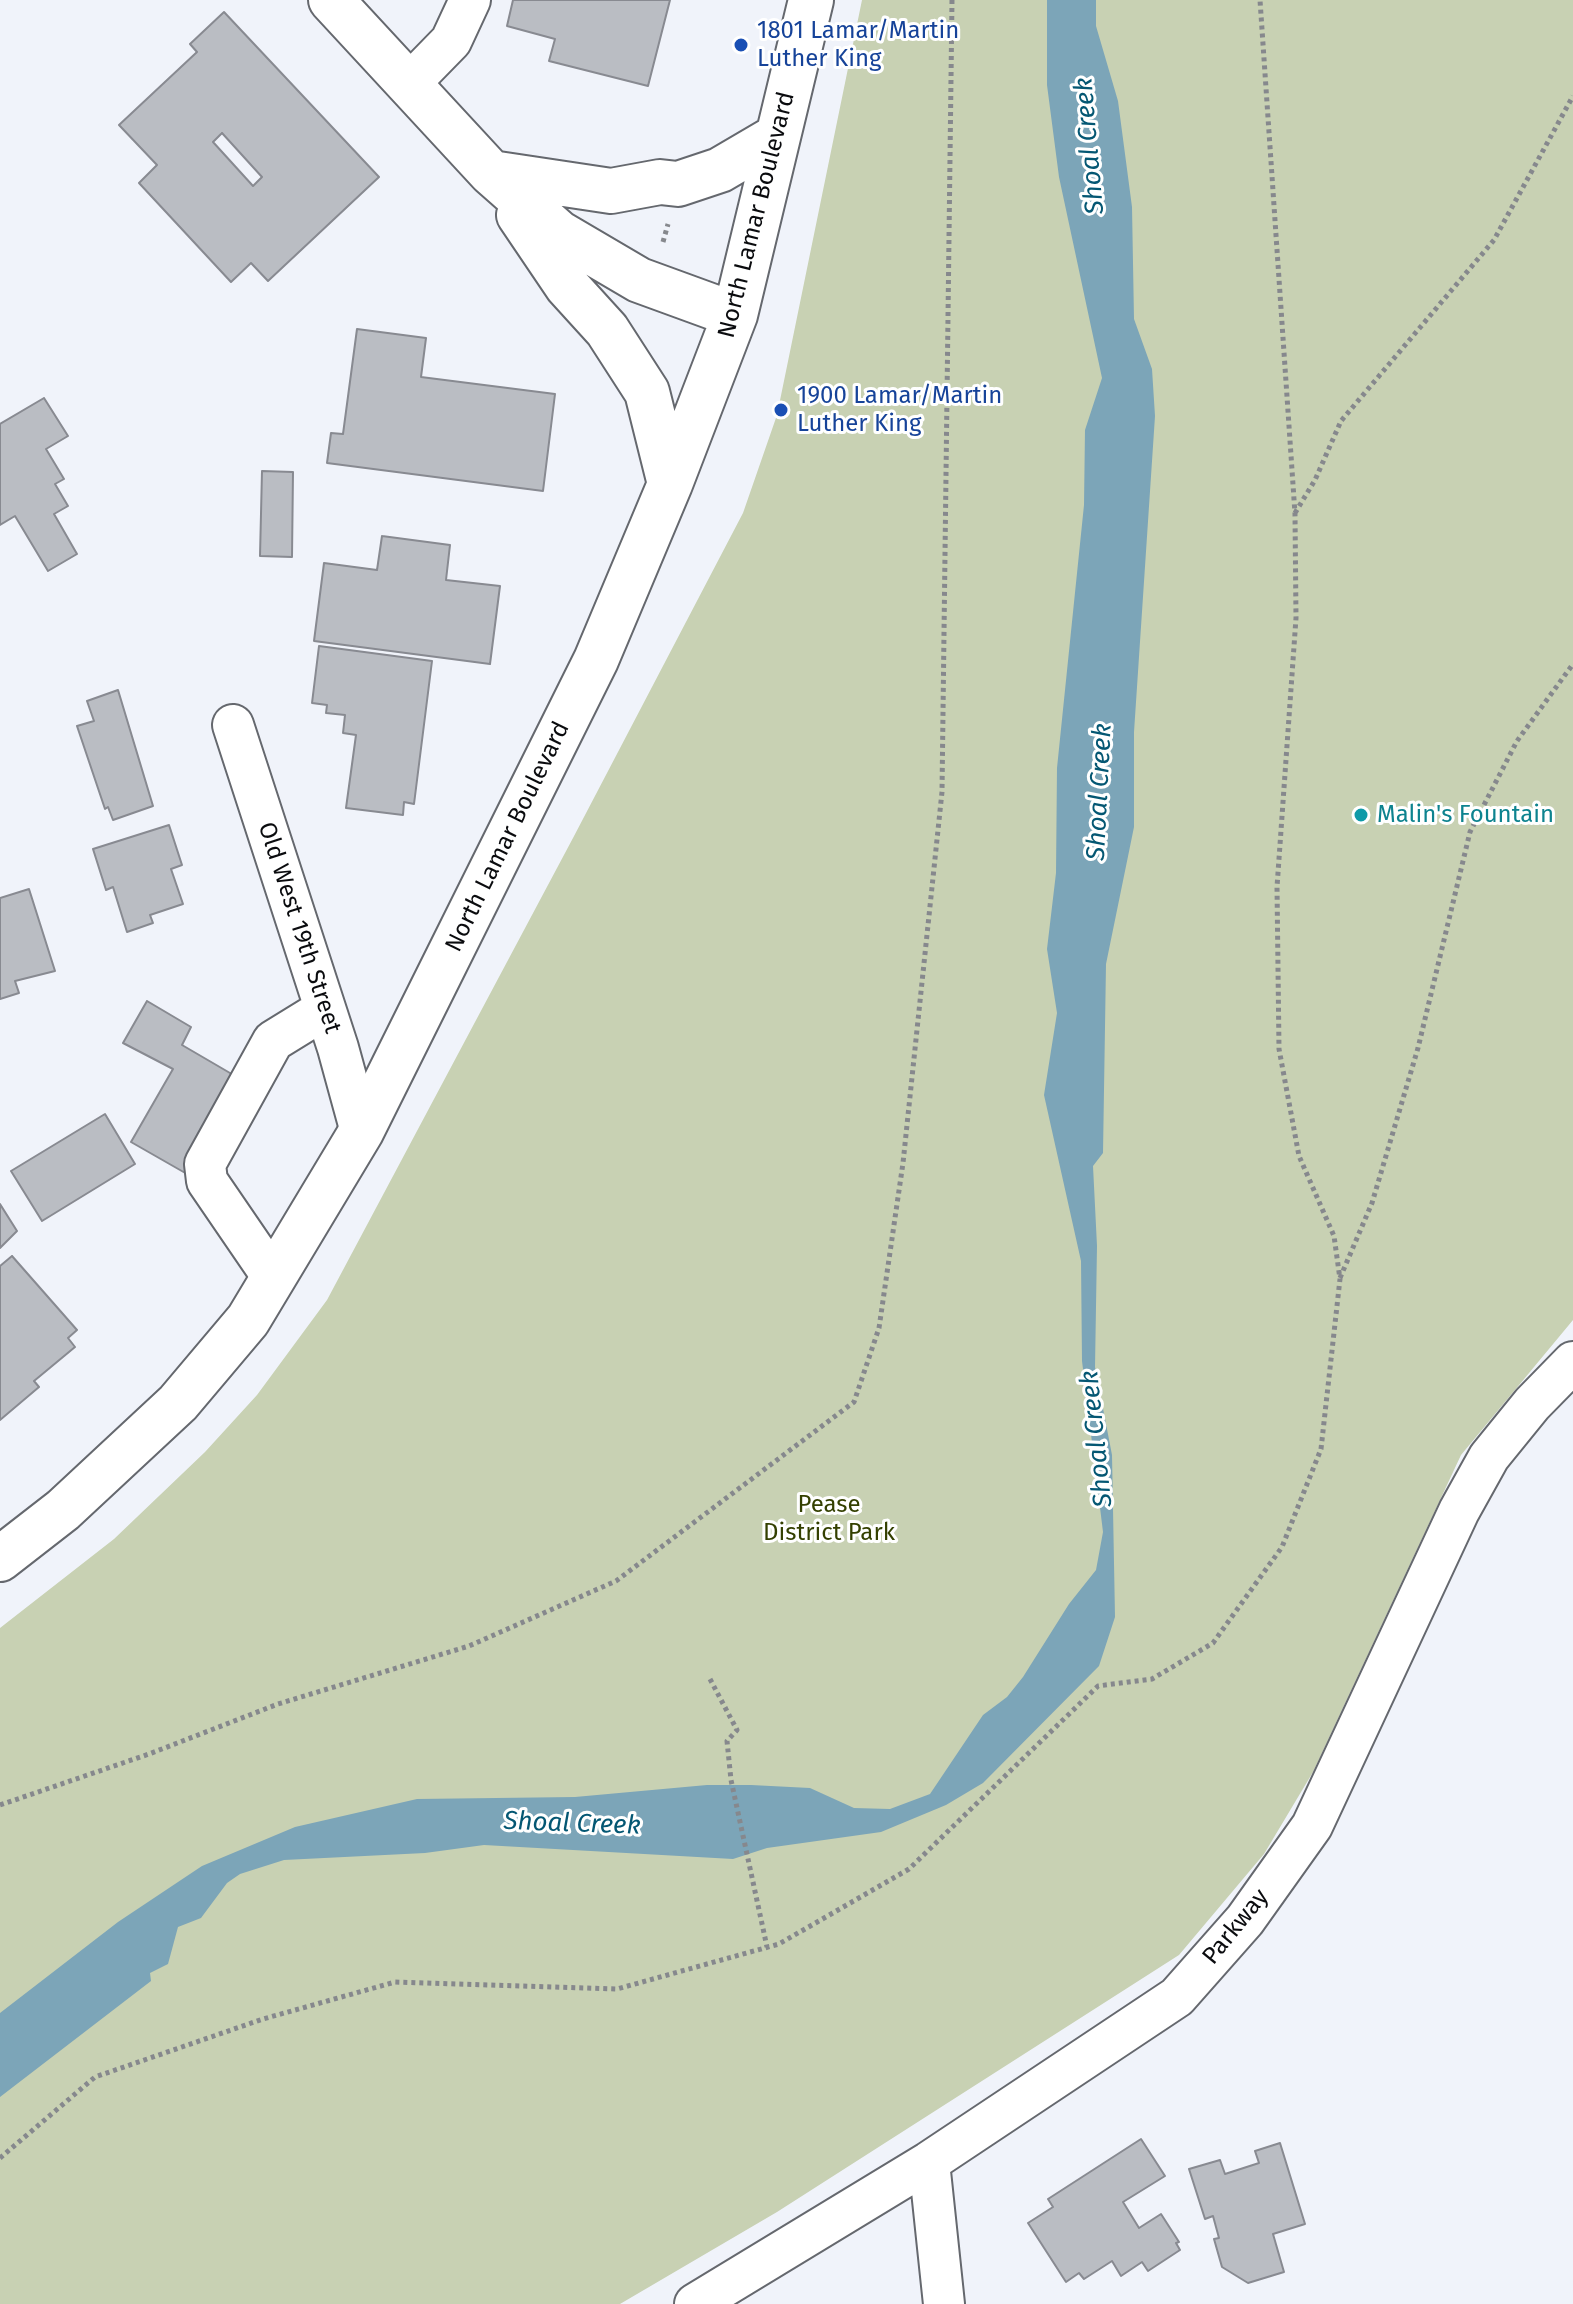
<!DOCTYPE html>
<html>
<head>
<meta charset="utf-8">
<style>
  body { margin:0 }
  canvas { display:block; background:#f0f3fa }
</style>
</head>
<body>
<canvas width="1573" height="2304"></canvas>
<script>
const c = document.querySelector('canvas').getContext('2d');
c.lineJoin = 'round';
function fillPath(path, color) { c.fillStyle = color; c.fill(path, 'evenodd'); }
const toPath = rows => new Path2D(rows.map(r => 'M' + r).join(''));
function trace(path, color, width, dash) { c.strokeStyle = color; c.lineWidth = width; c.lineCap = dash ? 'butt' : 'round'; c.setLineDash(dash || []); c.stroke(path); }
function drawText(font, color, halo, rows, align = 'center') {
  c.font = font + ' "Fira Sans",sans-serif'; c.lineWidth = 6; c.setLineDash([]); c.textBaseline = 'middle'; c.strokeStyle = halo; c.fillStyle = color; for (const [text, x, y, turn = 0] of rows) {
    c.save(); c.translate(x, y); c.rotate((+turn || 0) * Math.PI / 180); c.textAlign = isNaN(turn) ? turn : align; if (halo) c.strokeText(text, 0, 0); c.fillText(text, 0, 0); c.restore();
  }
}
const green = toPath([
  [862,0,1573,0,1573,1320,1461,1455,1313,1772,1264,1854,1179,1955,777,2212,620,2304,0,2304,0,1628,114,1539,205,1452,257,1395,327,1300,573,838,743,513,777,415]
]);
const water = toPath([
  [1047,0,1096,0,1096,26,1118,101,1132,207,1134,319,1152,369,1155,416,1134,732,1134,827,1106,964,1103,1153,1093,1166,1097,1246,1095,1367,1112,1455,1115,1617,1099,1666,983,1783,946,1805,881,1832,767,1848,733,1859,484,1845,425,1853,284,1860,240,1874,227,1883,201,1918,178,1927,168,1964,150,1973,151,1981,0,2097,0,2013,118,1922,202,1866,295,1827,417,1799,575,1797,707,1785,751,1785,810,1788,854,1808,890,1809,930,1794,983,1715,1007,1697,1023,1677,1069,1604,1096,1570,1103,1532,1082,1361,1081,1261,1044,1095,1057,1013,1047,949,1056,873,1057,768,1084,505,1085,430,1102,378,1059,177,1047,85]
]);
const building = toPath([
  [513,0,670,0,648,86,549,61,555,39,507,26,513,0],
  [224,12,379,177,268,281,251,263,231,282,139,183,157,165,119,125,197,52,190,44,224,12],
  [222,133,262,177,253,186,213,142,222,133],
  [357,329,426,338,421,377,555,394,543,491,327,463,331,433,343,434,357,329],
  [44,398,68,436,46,449,64,479,55,484,68,506,54,514,77,554,48,571,15,516,0,525,0,424,44,398],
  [262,471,293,472,292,557,260,556,262,471],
  [382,536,450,545,446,580,500,586,490,664,314,641,324,563,377,570,382,536],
  [319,646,432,661,414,804,404,802,403,815,346,808,356,735,343,733,345,715,326,713,327,705,312,703,319,646],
  [118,690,153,806,113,820,108,807,105,809,77,726,94,721,87,701,118,690],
  [169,825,182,865,171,869,183,904,150,915,153,923,127,932,113,887,106,890,93,849,169,825],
  [29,889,55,971,15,981,19,993,0,999,0,898,29,889],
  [147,1001,191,1027,182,1045,242,1080,187,1174,131,1142,173,1069,123,1043,147,1001],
  [105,1114,135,1164,42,1221,11,1171,105,1114],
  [0,1204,17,1231,0,1248,0,1204],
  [12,1256,77,1330,68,1338,75,1347,34,1381,39,1387,0,1420,0,1266,12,1256],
  [1141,2139,1165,2176,1123,2202,1139,2228,1161,2214,1179,2242,1176,2243,1180,2250,1148,2271,1142,2262,1121,2276,1112,2261,1084,2279,1079,2273,1066,2282,1028,2223,1053,2207,1048,2199,1141,2139],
  [1280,2143,1305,2224,1273,2234,1284,2272,1248,2283,1222,2267,1214,2239,1219,2238,1213,2216,1205,2219,1189,2169,1220,2160,1225,2174,1259,2163,1255,2151,1280,2143]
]);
const path = toPath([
  [663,242,668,224],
  [1295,513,1315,480,1341,421,1494,240,1573,96],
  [1340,1278,1372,1203,1418,1048,1470,832,1517,741,1573,664],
  [710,1679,737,1730,727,1741,731,1780,767,1947],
  [0,1805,149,1754,278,1704,469,1646,616,1581,854,1402,879,1328,903,1163,942,792,952,0],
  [0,2158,95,2077,263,2019,395,1982,617,1989,779,1944,909,1869,1098,1686,1152,1679,1213,1643,1282,1547,1321,1449,1340,1279,1334,1236,1299,1156,1279,1049,1277,887,1296,618,1295,514,1260,0]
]);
const minor = toPath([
  [409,84,451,41,470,0],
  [233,725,338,1048,361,1132],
  [274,1279,207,1181,205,1164,273,1041,325,1009],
  [929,2162,944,2304],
  [695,2304,929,2162,1177,1997,1245,1920,1312,1826,1459,1511,1489,1457,1532,1404,1573,1362]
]);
const major = toPath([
  [331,0,491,173,559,233,639,280,735,315],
  [491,173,611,191,660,182,678,184,720,170,778,136],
  [519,215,567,286,607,330,647,392,670,484],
  [0,1559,63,1510,178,1403,248,1320,361,1132,596,660,670,484,735,315,811,0]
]);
const markers = [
  [741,45,8,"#1a4fb4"],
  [781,410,8,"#1a4fb4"],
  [1361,815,8,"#0f9aa8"]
];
const transitNames = [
  ["1801 Lamar/Martin",757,31],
  ["Luther King",757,59],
  ["1900 Lamar/Martin",797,396],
  ["Luther King",797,424]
];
const streetNames = [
  ["North Lamar Boulevard",757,215,-76],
  ["North Lamar Boulevard",508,837,-64],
  ["Old West 19th Street",299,928,72],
  ["Parkway",1236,1927,-51]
];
const cultureNames = [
  ["Malin's Fountain",1377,815]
];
const parkNames = [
  ["Pease",829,1505],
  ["District Park",829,1533]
];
const waterNames = [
  ["Shoal Creek",1090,146,-95],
  ["Shoal Creek",1100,792,-87],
  ["Shoal Creek",1097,1439,-96],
  ["Shoal Creek",572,1824,2]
];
fillPath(green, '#c8d1b3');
fillPath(water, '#7ca5b8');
fillPath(building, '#babdc3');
trace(building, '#888a91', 2);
trace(minor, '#65686e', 44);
trace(major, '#65686e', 48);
trace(path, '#86888d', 5, [4, 4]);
trace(minor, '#fff', 40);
trace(major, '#fff', 44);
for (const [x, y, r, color] of markers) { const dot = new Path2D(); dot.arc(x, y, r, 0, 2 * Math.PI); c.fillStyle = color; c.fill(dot); trace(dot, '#fff', 3); }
drawText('24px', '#164399', '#fff', transitNames, 'left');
drawText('24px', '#0a0b0e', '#fff', streetNames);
drawText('24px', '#0d838f', '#fff', cultureNames, 'left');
drawText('24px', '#344001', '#fff', parkNames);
drawText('italic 26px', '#045773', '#fff', waterNames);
</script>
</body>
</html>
